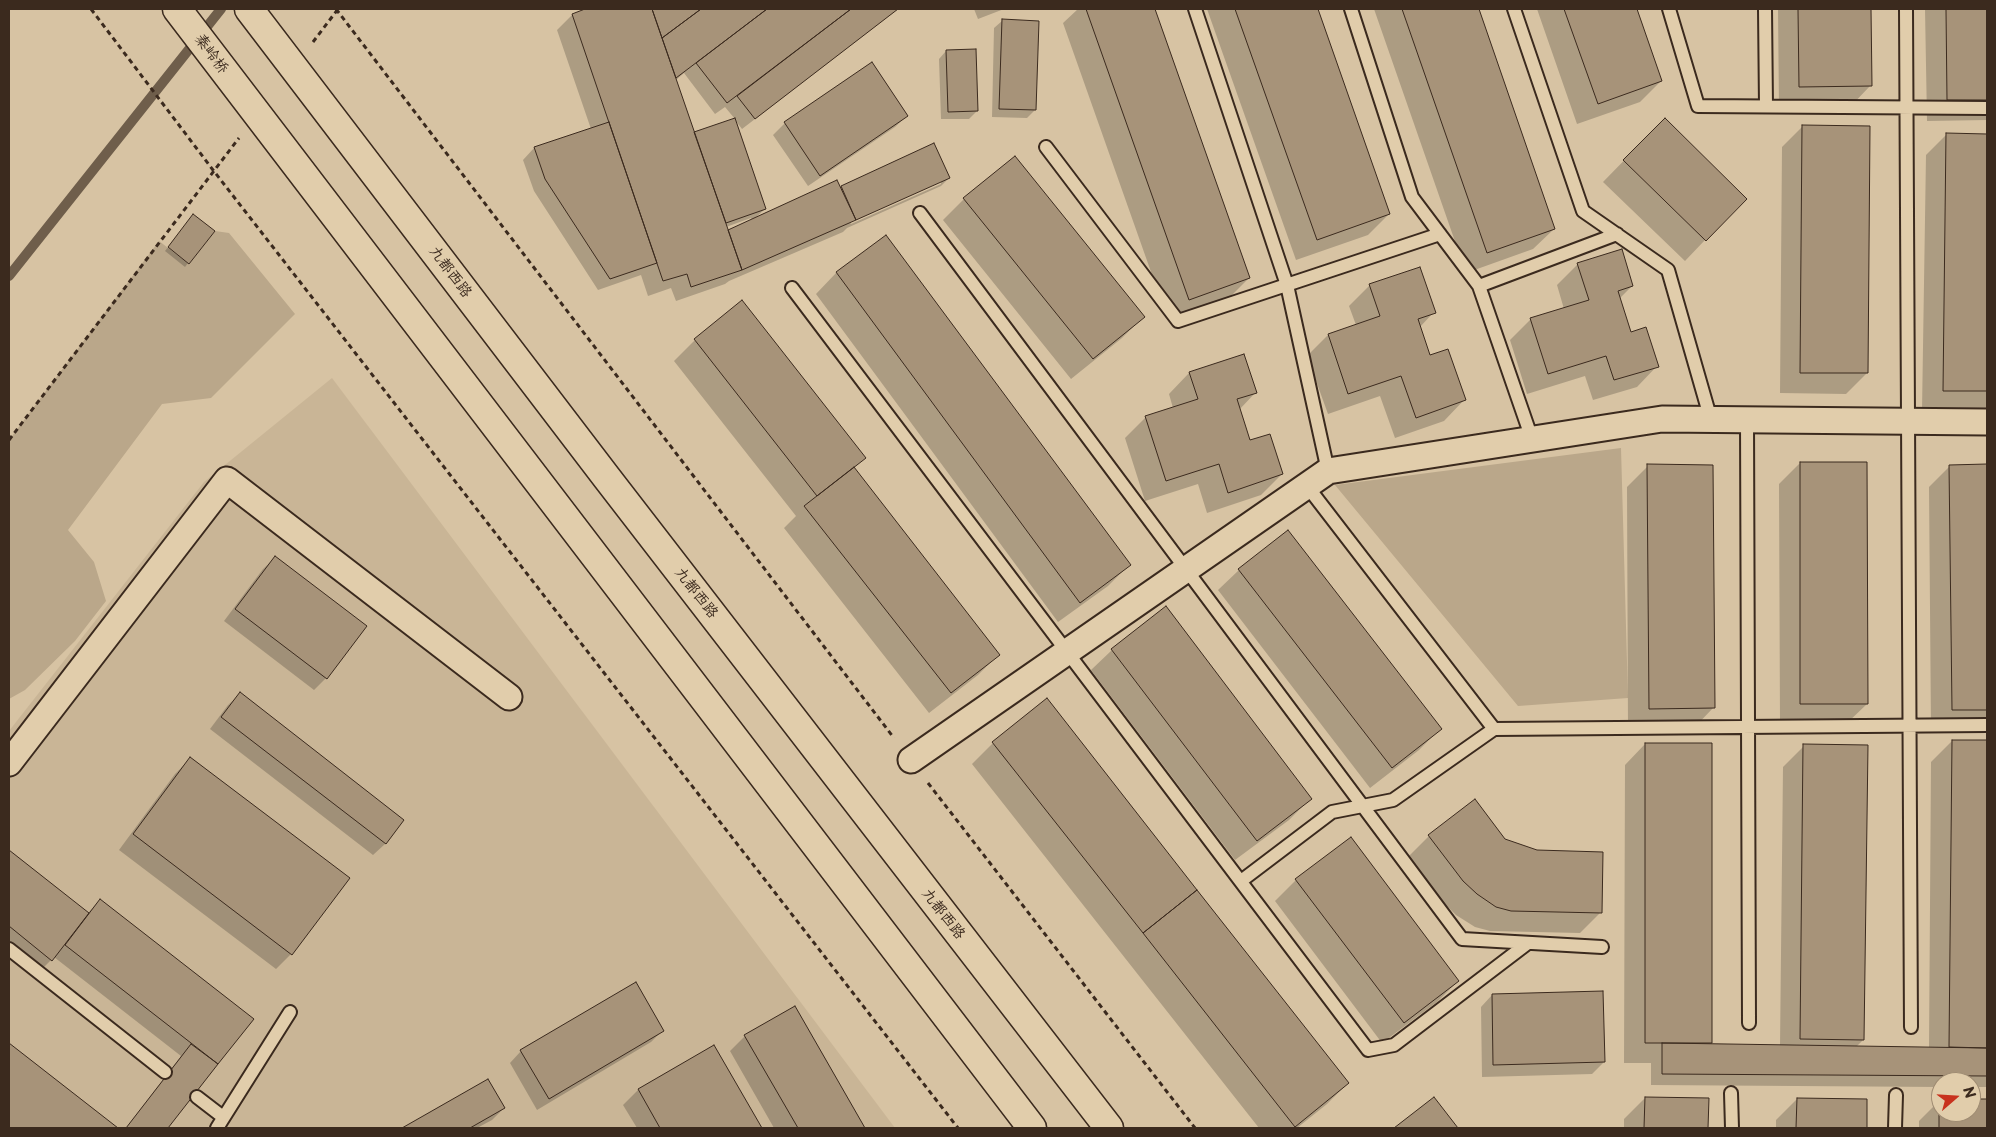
<!DOCTYPE html>
<html>
<head>
<meta charset="utf-8">
<style>
  body { margin:0 }
  #map { position:relative; width:1996px; height:1137px; overflow:hidden; background:#d7c3a3; font-family:"Playpen Sans",sans-serif }
  canvas { display:block }
  .frame { position:absolute; inset:0; border:10px solid #3b2a1e; pointer-events:none }
  .north { position:absolute; left:1931px; top:1072px; width:50px; height:50px; box-sizing:border-box; background:#e1cdab; border:1px solid #9f8c73; border-radius:50%; rotate:71deg; font-size:14px; font-weight:700; line-height:20px; text-align:center; color:#3b2a1e }
  .north::after { content:''; display:block; margin:auto; width:18px; height:22px; background:#c8321e; clip-path:polygon(50% 0,100% 100%,50% 72%,0 100%) }
</style>
</head>
<body>
<div id="map">
<canvas width="1996" height="1137"></canvas>
<div class="frame"></div>
<div class="north">N</div>
</div>
<script>
const c = document.querySelector('canvas').getContext('2d');
c.lineJoin = 'round';
function fillPath(path, color) { c.fillStyle = color; c.fill(path, 'evenodd'); }
const toPath = rows => new Path2D(rows.map(r => 'M' + r).join(''));
function trace(path, color, width, dash) { c.strokeStyle = color; c.lineWidth = width; c.lineCap = dash ? 'butt' : 'round'; c.setLineDash(dash || []); c.stroke(path); }
function drawText(font, color, halo, rows, align = 'center') {
  c.font = font + ' "Playpen Sans","LXGW WenKai TC",sans-serif'; c.lineWidth = 4; c.setLineDash([]); c.textBaseline = 'middle'; c.strokeStyle = halo; c.fillStyle = color; for (const [text, x, y, turn = 0] of rows) {
    c.save(); c.translate(x, y); c.rotate((+turn || 0) * Math.PI / 180); c.textAlign = isNaN(turn) ? turn : align; if (halo) c.strokeText(text, 0, 0); c.fillText(text, 0, 0); c.restore();
  }
}
const built = toPath([
  [332,378,895,1128,9,1128,9,731,204,482]
]);
const green = toPath([
  [215,231,229,233,295,314,211,398,162,404,68,530,94,562,106,601,75,641,25,690,9,699,9,440,159,241,189,264],
  [1621,448,1628,698,1518,706,1335,485]
]);
const shadow = toPath([
  [588,9,898,9,742,129,735,120,765,209,755,218,841,187,949,178,941,186,847,228,843,232,729,281,725,284,676,301,671,288,648,296,641,275,598,290,534,191,523,160,534,148,591,129,557,30,572,15],
  [684,73,715,114,725,107,735,119,694,133,676,80],
  [941,181,941,184,851,224,850,222],
  [751,218,752,220,728,231,726,227],
  [974,9,1004,9,978,19],
  [1078,9,1154,9,1249,278,1228,299,1168,320,1063,23],
  [1207,9,1316,9,1389,214,1368,235,1296,260],
  [1374,9,1477,9,1554,229,1533,249,1466,273],
  [1537,9,1635,9,1661,81,1640,102,1577,124],
  [1778,9,1870,9,1870,86,1850,107,1779,108],
  [1925,9,1987,9,1987,120,1927,121],
  [1002,21,1035,110,1027,118,992,117,994,28],
  [946,51,977,111,969,119,941,119,939,59],
  [907,116,895,127,808,186,773,135,785,123],
  [1803,126,1867,373,1846,394,1780,393,1782,147],
  [1947,134,1987,135,1987,412,1922,411,1926,155],
  [1644,140,1705,240,1685,261,1603,182],
  [964,199,1143,317,1122,338,1071,379,943,220],
  [190,219,188,263,185,267,165,251],
  [886,237,1129,565,1108,586,1058,622,816,294,836,273],
  [1578,264,1632,286,1619,299,1630,334,1657,366,1637,387,1593,400,1585,376,1527,394,1510,340,1531,319,1564,309,1557,285],
  [1370,285,1434,312,1419,328,1429,356,1464,400,1444,421,1395,438,1380,396,1328,414,1307,356,1328,335,1356,325,1349,306],
  [695,340,864,458,853,469,999,654,978,675,929,713,784,528,796,516,674,361],
  [1189,373,1256,392,1239,410,1249,442,1282,474,1261,495,1207,513,1198,484,1145,501,1125,438,1146,417,1173,408,1169,394],
  [1800,463,1867,704,1846,724,1780,724,1779,484],
  [1648,466,1713,708,1693,729,1628,729,1627,487],
  [1950,466,1987,466,1987,730,1931,730,1929,487],
  [275,558,365,627,326,678,314,690,224,621,263,569],
  [1239,570,1440,729,1419,750,1370,788,1218,590],
  [1112,650,1310,799,1289,820,1235,860,1091,670],
  [240,694,403,820,385,844,373,855,210,729,228,705],
  [1047,700,1348,1083,1327,1104,1297,1128,1259,1128,972,764,993,743],
  [1952,741,1987,742,1987,1087,1971,1087,1971,1082,1941,1082,1941,1087,1651,1085,1651,1063,1624,1063,1625,765,1645,744,1711,1043,1708,1045,1780,1046,1783,767,1804,746,1863,1040,1856,1047,1929,1048,1931,762],
  [190,759,291,954,276,969,119,850,175,774],
  [1429,836,1505,840,1601,912,1580,933,1490,931,1475,927,1456,915,1442,901,1408,857],
  [1350,838,1458,981,1437,1002,1382,1043,1275,901,1296,880],
  [9,852,87,914,100,900,252,1019,167,1128,126,1128,181,1056,54,957,40,971,9,947],
  [1492,995,1604,1062,1592,1074,1482,1077,1481,1007],
  [794,1008,864,1128,774,1128,730,1051,745,1036],
  [663,1030,651,1042,537,1110,510,1063,521,1051],
  [9,1045,115,1128,9,1128],
  [714,1046,761,1128,637,1128,623,1105,638,1090],
  [488,1080,504,1108,492,1120,477,1128,404,1128],
  [1645,1098,1708,1099,1707,1128,1624,1128,1624,1119],
  [1434,1099,1457,1128,1396,1128],
  [1797,1099,1866,1101,1866,1128,1776,1128,1776,1120],
  [1940,1100,1941,1112,1971,1112,1971,1100,1987,1100,1987,1128,1919,1128,1919,1121]
]);
const stream = toPath([
  [9,276,221,9]
]);
const building = toPath([
  [585,9,652,9,742,270,691,287,687,274,663,281,572,14,585,9],
  [652,9,701,9,662,38,652,9],
  [701,9,767,9,676,78,662,38,701,9],
  [767,9,851,9,727,103,696,63,767,9],
  [851,9,898,9,755,119,737,96,851,9],
  [1086,9,1155,9,1250,278,1189,300,1086,9],
  [1235,9,1318,9,1390,214,1317,240,1235,9],
  [1402,9,1479,9,1555,229,1487,253,1402,9],
  [1564,9,1637,9,1662,81,1598,104,1564,9],
  [1798,9,1871,9,1872,86,1799,87,1798,9],
  [1946,9,1987,9,1987,100,1947,100,1946,9],
  [1002,19,1039,21,1036,110,999,109,1002,19],
  [976,49,978,111,948,112,946,50,976,49],
  [872,62,908,116,820,176,784,122,872,62],
  [735,118,766,209,726,223,694,132,735,118],
  [1665,118,1747,199,1706,241,1623,160,1665,118],
  [609,122,657,263,610,279,545,179,534,147,609,122],
  [1802,125,1870,126,1868,373,1800,373,1802,125],
  [1946,133,1987,134,1987,391,1943,391,1946,133],
  [934,143,950,178,856,220,841,186,934,143],
  [1015,156,1145,317,1093,359,963,198,1015,156],
  [837,180,856,220,742,270,728,230,837,180],
  [193,214,215,231,189,264,168,247,193,214],
  [886,235,1131,565,1080,603,836,272,886,235],
  [1622,249,1633,286,1618,291,1631,332,1646,327,1659,367,1614,380,1606,356,1548,374,1530,318,1589,300,1577,263,1622,249],
  [1420,267,1436,313,1418,319,1430,355,1448,349,1466,400,1416,418,1401,376,1348,394,1328,334,1380,316,1369,284,1420,267],
  [742,300,866,458,817,496,694,339,742,300],
  [1244,354,1257,393,1237,399,1250,440,1270,434,1283,474,1228,493,1219,464,1166,481,1145,416,1198,399,1189,372,1244,354],
  [1800,462,1867,462,1868,704,1800,704,1800,462],
  [1647,464,1713,465,1715,708,1649,709,1647,464],
  [1987,464,1987,710,1952,710,1949,465,1987,464],
  [854,467,1000,655,951,693,804,506,854,467],
  [1288,530,1442,729,1392,768,1238,569,1288,530],
  [275,556,367,626,327,679,235,609,275,556],
  [1166,606,1312,799,1257,841,1111,649,1166,606],
  [240,692,404,820,386,844,221,717,240,692],
  [1047,698,1197,890,1143,933,992,742,1047,698],
  [1952,740,1987,740,1987,1048,1949,1047,1952,740],
  [1645,743,1712,743,1712,1043,1645,1043,1645,743],
  [1803,744,1868,745,1864,1040,1800,1039,1803,744],
  [190,757,350,878,292,955,133,834,190,757],
  [1475,799,1505,839,1537,850,1603,852,1602,913,1511,911,1496,907,1477,894,1463,881,1428,835,1475,799],
  [1351,837,1459,981,1404,1023,1295,879,1351,837],
  [9,850,89,913,52,961,9,926,9,850],
  [1197,890,1349,1083,1295,1127,1143,933,1197,890],
  [100,899,254,1019,218,1064,65,945,100,899],
  [636,982,664,1031,549,1099,520,1050,636,982],
  [1603,991,1605,1062,1493,1065,1492,994,1603,991],
  [795,1006,865,1128,798,1128,744,1035,795,1006],
  [9,1043,118,1128,9,1128,9,1043],
  [1662,1043,1987,1048,1987,1076,1662,1074,1662,1043],
  [191,1044,218,1064,168,1128,126,1128,191,1044],
  [714,1045,762,1128,660,1128,638,1089,714,1045],
  [488,1079,505,1108,470,1128,402,1128,488,1079],
  [1434,1097,1458,1128,1394,1128,1434,1097],
  [1645,1097,1709,1098,1708,1128,1644,1128,1645,1097],
  [1797,1098,1867,1099,1867,1128,1796,1128,1797,1098],
  [1939,1099,1941,1099,1941,1112,1971,1112,1971,1099,1987,1099,1987,1128,1939,1128,1939,1099]
]);
const path = toPath([
  [91,9,213,170,958,1128],
  [336,9,894,738],
  [313,42,338,9],
  [9,440,239,138],
  [928,783,1195,1128]
]);
const service = toPath([
  [1195,9,1287,285,1328,471],
  [1351,9,1412,197,1479,286,1532,439],
  [1514,9,1583,211,1668,270,1711,420],
  [1669,9,1698,106,1987,108],
  [1765,9,1766,106],
  [1906,9,1911,1027],
  [1046,147,1178,321,1440,234],
  [920,213,1462,939,1602,947],
  [1479,286,1617,234],
  [792,288,1368,1050,1394,1045,1528,943],
  [1747,420,1749,1023],
  [1307,486,1494,729,1987,725],
  [1241,881,1332,812,1393,800,1494,729],
  [9,949,165,1072],
  [1731,1093,1732,1128],
  [197,1097,223,1117],
  [217,1128,290,1012],
  [1895,1128,1896,1095]
]);
const minor = toPath([
  [911,760,1328,471,1662,419,1987,422],
  [9,763,227,480,509,697]
]);
const primary = toPath([
  [177,9,1032,1128],
  [249,9,607,478,1109,1128]
]);
const streetNames = [
  ["秦岭桥",211,54,53],
  ["九都西路",450,272,53],
  ["九都西路",696,593,52],
  ["九都西路",943,914,52]
];
fillPath(built, '#c9b596');
fillPath(green, '#baa78a');
fillPath(shadow, '#0003');
trace(stream, '#6f5e4b', 10);
fillPath(building, '#a79379');
trace(building, '#3b2a1e', 1);
trace(service, '#3b2a1e', 16);
trace(minor, '#3b2a1e', 29);
trace(primary, '#3b2a1e', 31);
trace(path, '#3b2a1e', 3, [5, 4]);
trace(service, '#e1cdab', 12);
trace(minor, '#e1cdab', 25);
trace(primary, '#e1cdab', 28);
drawText('15px', '#3b2a1e', '#e1cdab', streetNames);
</script>
</body>
</html>
